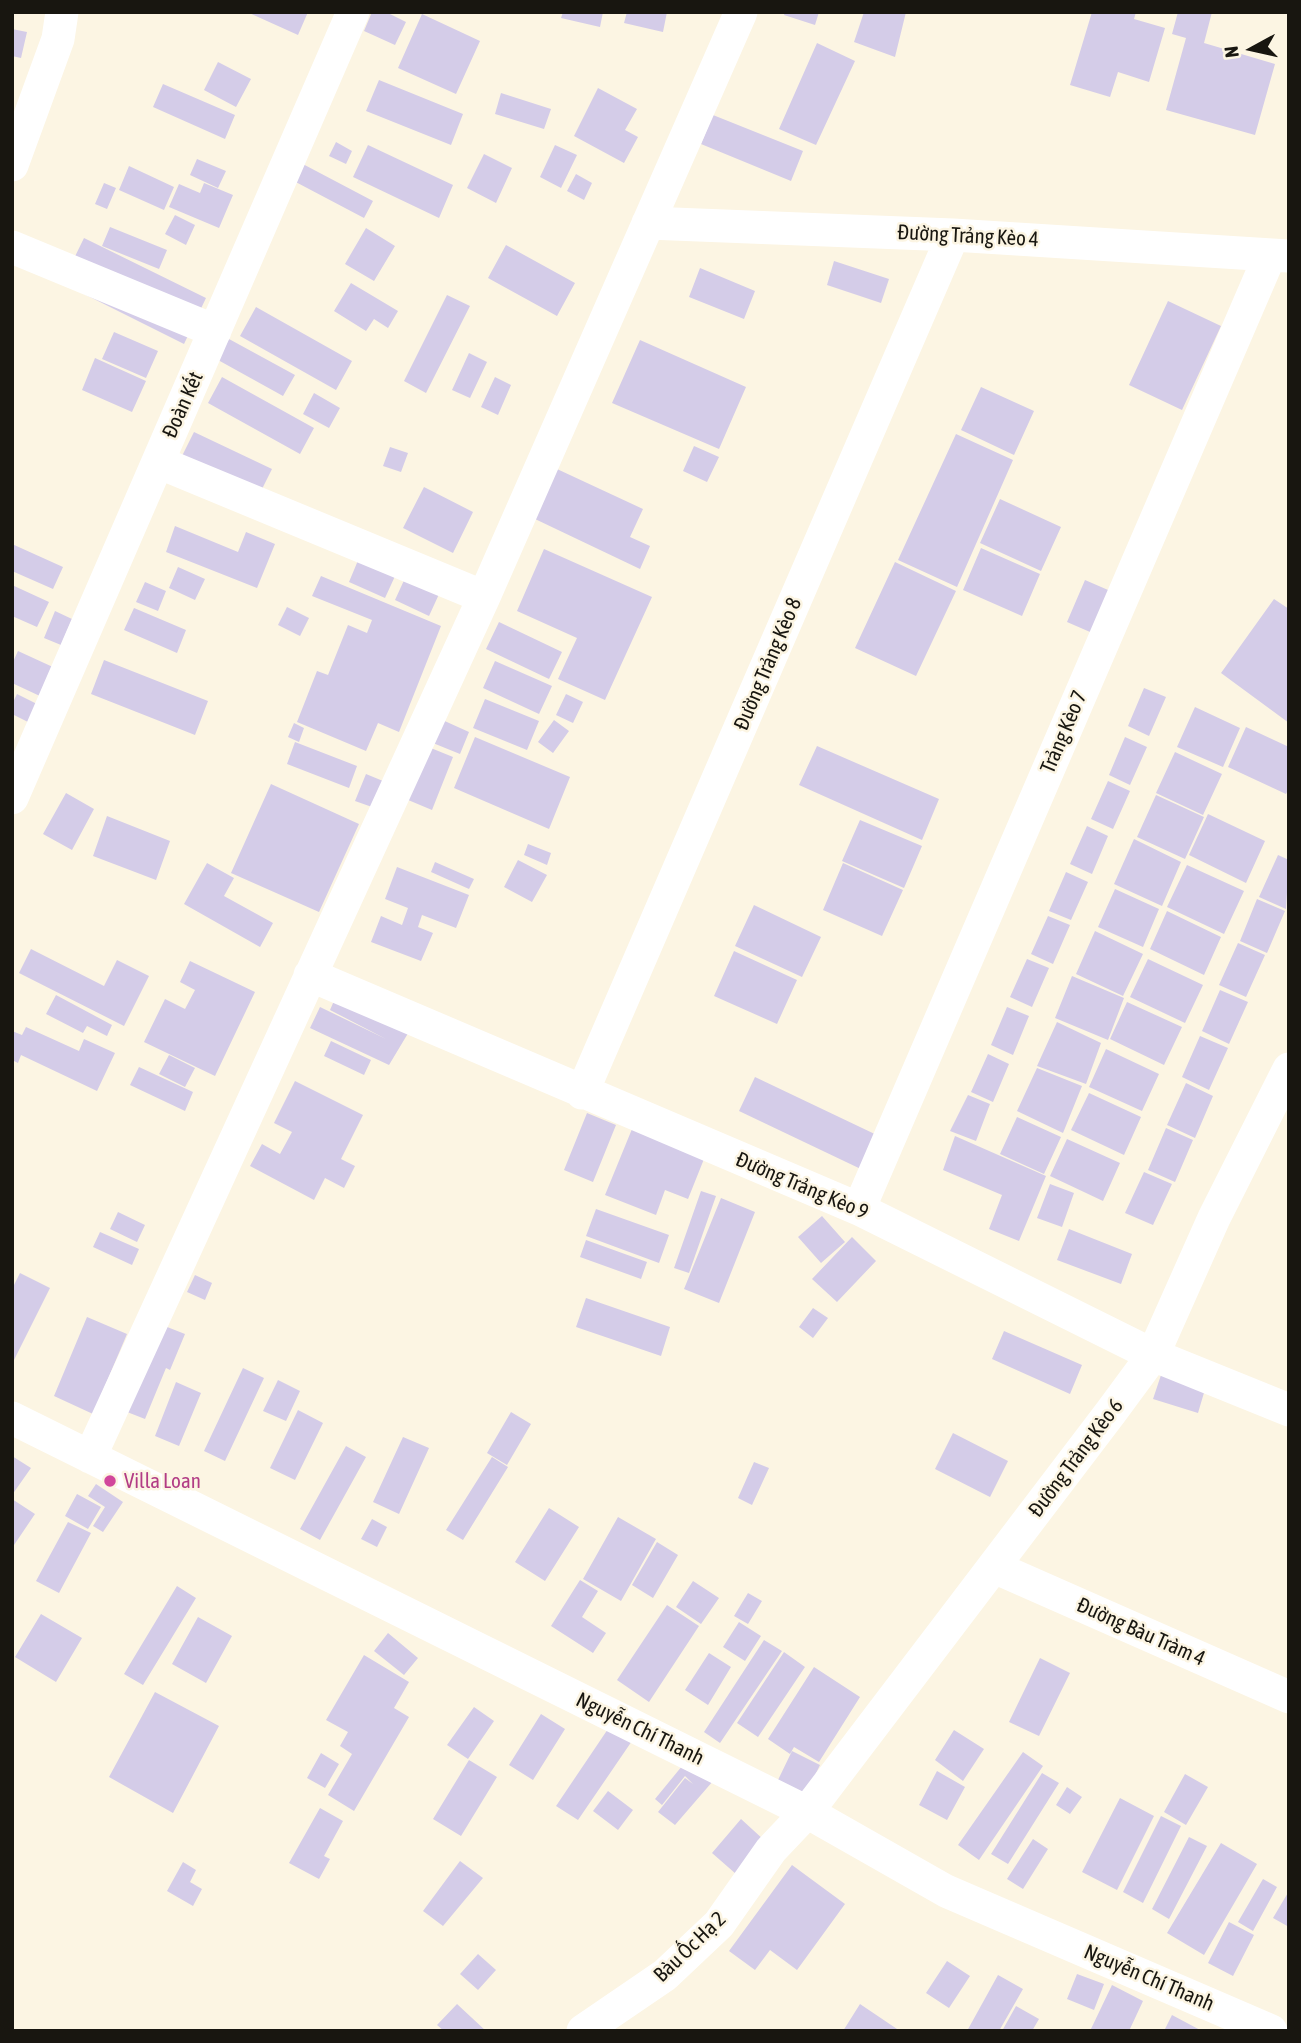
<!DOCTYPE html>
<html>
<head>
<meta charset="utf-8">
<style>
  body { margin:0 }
  #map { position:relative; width:1301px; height:2043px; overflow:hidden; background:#fcf5e3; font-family:"Asap Condensed",sans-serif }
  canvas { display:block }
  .frame { position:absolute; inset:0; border:14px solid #181610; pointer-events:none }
  .north { position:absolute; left:1217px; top:14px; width:70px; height:70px; -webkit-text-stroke:5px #fcf5e3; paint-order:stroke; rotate:262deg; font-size:19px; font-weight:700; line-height:28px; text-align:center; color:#181610 }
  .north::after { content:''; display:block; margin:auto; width:24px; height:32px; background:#181610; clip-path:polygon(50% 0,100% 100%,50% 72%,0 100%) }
</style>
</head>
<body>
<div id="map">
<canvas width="1301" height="2043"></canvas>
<div class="frame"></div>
<div class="north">N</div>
</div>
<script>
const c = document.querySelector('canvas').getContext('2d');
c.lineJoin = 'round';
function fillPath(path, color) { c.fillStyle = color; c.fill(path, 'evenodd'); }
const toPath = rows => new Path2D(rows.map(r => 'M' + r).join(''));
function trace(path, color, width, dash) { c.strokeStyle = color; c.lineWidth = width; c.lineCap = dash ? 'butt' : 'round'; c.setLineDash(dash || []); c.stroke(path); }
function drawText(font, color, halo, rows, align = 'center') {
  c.font = font + ' "Asap Condensed",sans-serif'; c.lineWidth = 5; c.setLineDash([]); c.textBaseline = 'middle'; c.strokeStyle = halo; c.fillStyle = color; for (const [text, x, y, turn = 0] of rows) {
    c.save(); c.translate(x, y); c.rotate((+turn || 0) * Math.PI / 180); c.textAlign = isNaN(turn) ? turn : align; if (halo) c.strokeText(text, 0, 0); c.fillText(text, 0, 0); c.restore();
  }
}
const building = toPath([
  [247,12,308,12,298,35],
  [372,12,386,12,406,22,395,45,364,31],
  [563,12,603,12,600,27,561,18],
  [627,12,667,12,663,32,624,23],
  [785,12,819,12,815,25,784,15],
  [864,12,906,12,895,57,854,42],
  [1092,12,1136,12,1134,19,1165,28,1149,82,1118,72,1110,97,1070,85],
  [1178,12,1212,12,1204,43,1275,64,1255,135,1166,110,1186,38,1172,34],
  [422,14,480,41,456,94,398,68],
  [12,29,27,32,21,58,12,56],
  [817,43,855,61,816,145,779,129],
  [218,62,251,79,236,107,204,90],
  [379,80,463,114,451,145,366,111],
  [163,84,235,115,225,139,153,107],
  [598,88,637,109,625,130,638,137,624,163,574,136],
  [501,93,551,109,544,129,495,114],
  [713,115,803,151,791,181,701,144],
  [336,142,352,151,346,164,329,156],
  [368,145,453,185,439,218,353,177],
  [555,145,577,155,561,188,540,177],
  [484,154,512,168,496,203,467,188],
  [197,159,226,171,218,188,190,175],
  [299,162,373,201,364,218,290,179],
  [129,166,174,187,164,210,119,190],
  [576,174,592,183,584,200,567,191],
  [104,183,116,188,107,209,95,204],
  [204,183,233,195,219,228,169,207,179,184,200,193],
  [175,215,195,225,186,245,165,234],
  [110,227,167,250,159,269,102,246],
  [366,228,395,246,374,281,345,264],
  [84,238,206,298,184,344,62,283],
  [506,245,575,283,557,316,488,278],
  [834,261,889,279,881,303,827,285],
  [700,268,755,291,744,319,689,297],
  [351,283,398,311,388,328,374,319,366,331,334,311],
  [447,295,470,306,426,393,404,381],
  [1168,301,1221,326,1182,410,1129,385],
  [256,307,352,361,336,390,240,336],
  [114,332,158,351,146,378,102,359],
  [229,339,295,375,283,396,218,360],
  [640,340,746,387,719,449,612,403],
  [469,353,487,362,470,398,452,390],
  [95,358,146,381,132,412,82,390],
  [222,377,314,428,300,454,208,403],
  [495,377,511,385,498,415,481,407],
  [981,387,1034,411,1014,455,961,430],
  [314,393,340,408,329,428,303,414],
  [194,432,272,469,259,495,181,458],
  [956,434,1013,460,957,587,898,560],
  [694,446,719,457,707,482,683,471],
  [390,447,408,453,401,472,383,466],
  [557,469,643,509,630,537,650,546,640,569,535,519],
  [424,487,473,512,453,553,403,528],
  [1000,499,1061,527,1041,571,980,543],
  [175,526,238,552,246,532,275,544,257,588,166,552],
  [12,544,63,567,53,589,12,571],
  [981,548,1040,574,1022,616,963,590],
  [544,549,652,597,605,700,558,679,577,638,517,611],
  [359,558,396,574,385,598,349,582],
  [895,562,956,591,916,676,855,648],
  [178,567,205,579,195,600,169,588],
  [321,576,441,626,399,732,378,723,366,751,297,722,317,671,328,675,348,625,367,633,372,620,312,596],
  [406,576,440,592,429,616,395,600],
  [1085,580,1115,593,1097,635,1067,622],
  [145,582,166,591,158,611,136,602],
  [12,585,49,602,37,627,12,616],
  [1274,599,1289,609,1289,723,1221,673],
  [287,607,309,618,300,636,278,625],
  [134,608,186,630,177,653,124,630],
  [55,611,72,619,61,645,44,638],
  [499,622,562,652,549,679,486,649],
  [18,651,55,668,42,697,12,683,12,664],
  [104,660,208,701,195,735,91,694],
  [495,661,552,686,539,714,483,688],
  [1144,688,1166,697,1149,736,1128,726],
  [17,694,41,706,32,724,12,714,12,704],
  [566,694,583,702,573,723,556,715],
  [485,699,539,721,527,750,473,728],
  [1195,707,1240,728,1223,767,1177,747],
  [438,718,469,732,460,754,428,741],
  [554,720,569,731,553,753,538,742],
  [294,723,304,728,299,742,288,737],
  [1246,727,1289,747,1289,788,1286,794,1228,767],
  [475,737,570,777,549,829,454,788],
  [1125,737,1147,747,1130,785,1109,775],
  [295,742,357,766,349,788,287,764],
  [421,744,453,757,432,810,401,797],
  [817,746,939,799,922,840,799,785],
  [1175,752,1222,774,1203,815,1156,793],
  [366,774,383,781,372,807,355,801],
  [1108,781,1130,791,1113,829,1091,819],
  [271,784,359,824,319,912,231,873],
  [66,793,94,809,72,850,43,834],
  [1156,795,1204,817,1185,859,1137,837],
  [1208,814,1265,841,1246,883,1189,855],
  [107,816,170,841,156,880,93,856],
  [860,820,922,846,904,888,842,861],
  [1087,826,1108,836,1092,874,1070,864],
  [1134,839,1181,862,1162,906,1114,884],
  [528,844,551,853,547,865,524,855],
  [1278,855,1289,860,1286,909,1259,897],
  [518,860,547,875,532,902,504,887],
  [435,862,474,879,469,889,431,872],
  [207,863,234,878,224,896,273,923,260,947,184,904],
  [843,863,903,890,882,936,823,910],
  [1187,865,1244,891,1224,934,1167,907],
  [397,867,469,895,456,928,422,915,418,927,433,933,421,961,371,942,381,916,402,925,408,908,385,899],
  [1066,872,1088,882,1071,920,1049,911],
  [1115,889,1159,909,1143,947,1098,927],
  [1257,899,1285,911,1267,953,1240,941],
  [754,905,821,937,802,977,735,946],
  [1167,911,1221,937,1204,975,1150,949],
  [1048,916,1070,925,1053,964,1031,954],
  [1095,931,1143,954,1123,996,1076,974],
  [1238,943,1265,955,1246,997,1219,985],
  [31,949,104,986,117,960,149,976,124,1026,19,973],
  [734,951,797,980,777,1024,714,996],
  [1027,959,1049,968,1032,1007,1010,997],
  [1148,959,1203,985,1185,1023,1130,997],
  [190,961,255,992,215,1076,144,1042,165,999,185,1009,195,990,180,982],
  [1072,976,1124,998,1108,1040,1055,1018],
  [1220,990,1248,1002,1229,1044,1202,1031],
  [337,994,410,1030,389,1065,310,1028,320,1007,386,1039,330,1010],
  [56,995,112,1025,107,1036,87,1026,83,1033,46,1014],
  [1127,1002,1182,1027,1164,1065,1110,1039],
  [1007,1007,1029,1016,1013,1055,991,1045],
  [1057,1022,1101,1043,1086,1084,1037,1066],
  [26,1027,79,1051,84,1039,115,1053,97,1091,21,1055,18,1063,12,1060,12,1031,22,1035],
  [1200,1036,1228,1048,1209,1090,1182,1077],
  [331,1041,371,1060,364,1075,324,1056],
  [1106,1049,1159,1074,1142,1111,1089,1087],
  [988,1054,1009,1064,993,1102,971,1092],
  [169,1055,195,1068,185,1087,159,1074],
  [139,1067,193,1092,185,1111,130,1085],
  [1037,1068,1082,1086,1063,1133,1017,1111],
  [755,1077,881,1137,865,1171,739,1111],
  [295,1081,363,1115,341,1159,355,1166,344,1188,325,1178,314,1200,250,1166,262,1144,280,1154,292,1132,274,1123],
  [1186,1083,1213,1096,1195,1138,1167,1125],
  [1089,1093,1141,1117,1124,1155,1071,1130],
  [968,1095,990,1104,976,1141,950,1131],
  [587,1113,616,1125,593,1182,564,1170],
  [1017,1117,1061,1137,1044,1174,1000,1154],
  [1166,1128,1193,1140,1175,1182,1148,1170],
  [632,1129,704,1159,688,1199,665,1190,656,1215,605,1195],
  [955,1136,1046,1176,1019,1241,989,1229,1002,1195,943,1170],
  [1067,1139,1120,1163,1103,1201,1050,1176],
  [1144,1172,1172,1184,1153,1225,1125,1213],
  [1050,1184,1074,1193,1062,1227,1037,1218],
  [701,1191,716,1196,689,1273,674,1268],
  [721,1198,755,1212,719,1303,684,1289],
  [596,1209,669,1235,659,1263,586,1236],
  [118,1212,145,1225,137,1242,110,1229],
  [822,1216,845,1242,821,1263,798,1237],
  [1069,1229,1132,1254,1121,1284,1057,1260],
  [100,1232,139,1249,132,1265,93,1247],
  [852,1237,876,1261,837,1302,812,1279],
  [586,1240,647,1262,641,1279,580,1257],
  [20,1273,50,1288,12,1364,12,1289],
  [195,1275,212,1283,205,1300,187,1292],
  [586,1298,670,1327,661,1356,576,1327],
  [813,1308,828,1318,813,1338,799,1327],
  [87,1317,127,1334,93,1414,54,1396],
  [157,1323,185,1334,170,1370,166,1368,145,1419,122,1410],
  [1004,1331,1082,1365,1070,1394,992,1359],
  [243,1368,264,1378,225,1461,204,1451],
  [1162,1372,1206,1386,1198,1413,1153,1399],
  [278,1380,300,1391,286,1421,263,1411],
  [176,1382,201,1393,179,1446,155,1436],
  [298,1410,323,1423,295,1480,270,1468],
  [511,1412,531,1424,507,1465,487,1453],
  [953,1433,1008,1461,990,1497,935,1469],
  [403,1437,429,1448,399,1514,373,1502],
  [346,1446,366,1457,320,1540,300,1529],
  [12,1456,31,1468,12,1495],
  [492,1457,508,1467,463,1540,446,1530],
  [754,1462,769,1468,752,1505,738,1498],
  [96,1484,123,1502,103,1532,93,1526,105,1507,88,1496],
  [77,1494,101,1507,88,1529,65,1516],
  [12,1499,35,1514,12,1548],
  [549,1508,579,1527,545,1581,515,1562],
  [618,1517,656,1539,621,1601,583,1579],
  [372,1519,387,1527,377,1547,361,1539],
  [68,1522,91,1533,59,1593,36,1581],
  [657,1542,678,1555,653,1598,632,1585],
  [580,1580,598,1591,582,1617,606,1633,593,1653,551,1626],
  [693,1581,719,1598,701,1624,676,1607],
  [177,1586,196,1598,143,1685,124,1674],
  [748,1593,762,1601,748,1624,734,1616],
  [667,1605,699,1626,649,1702,617,1680],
  [41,1614,82,1638,56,1682,15,1657],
  [198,1617,232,1636,206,1683,172,1664],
  [739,1622,761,1636,745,1661,723,1647],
  [388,1633,418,1658,404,1675,374,1651],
  [764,1640,782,1651,720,1743,704,1732],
  [784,1652,805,1667,758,1737,737,1723],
  [709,1653,731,1667,708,1705,685,1690],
  [364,1655,409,1682,394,1708,409,1717,354,1811,328,1795,352,1754,340,1746,348,1732,326,1720],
  [1040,1658,1070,1673,1039,1736,1009,1722],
  [814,1667,860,1697,819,1762,794,1747,790,1754,768,1739],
  [155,1692,219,1726,173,1813,109,1777],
  [474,1707,494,1721,468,1759,447,1745],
  [541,1714,565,1729,533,1780,509,1765],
  [612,1723,634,1738,578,1820,556,1806],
  [954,1730,984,1749,963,1781,935,1760],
  [792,1751,820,1765,806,1794,778,1780],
  [1023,1752,1043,1766,979,1860,958,1845],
  [321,1753,339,1764,325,1788,307,1778],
  [469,1760,497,1777,461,1836,433,1819],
  [687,1760,713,1781,675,1825,658,1812,685,1778,693,1784,685,1776,662,1805,655,1799],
  [937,1771,965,1787,947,1820,919,1805],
  [1042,1773,1059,1783,1008,1864,991,1854],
  [1185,1774,1208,1787,1186,1825,1164,1812],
  [1067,1787,1082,1797,1070,1814,1056,1805],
  [608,1791,633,1810,618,1830,593,1811],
  [1120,1798,1154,1816,1117,1890,1082,1872],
  [320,1808,343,1821,324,1856,330,1859,319,1879,289,1863],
  [1161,1816,1181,1826,1143,1903,1123,1892],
  [741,1819,764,1840,736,1874,712,1853],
  [1189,1837,1207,1846,1169,1919,1152,1909],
  [1033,1839,1048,1849,1023,1889,1007,1879],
  [1221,1843,1257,1864,1204,1955,1167,1933],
  [460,1861,483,1878,443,1926,423,1911],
  [183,1862,196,1870,190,1882,202,1889,193,1906,167,1891],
  [792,1865,845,1904,797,1970,770,1950,755,1970,729,1951],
  [1263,1879,1277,1887,1253,1931,1238,1922],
  [1289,1891,1289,1927,1273,1918],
  [1229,1922,1254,1935,1233,1976,1208,1963],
  [478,1954,496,1970,478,1990,460,1974],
  [947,1961,970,1976,949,2008,926,1993],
  [1077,1974,1104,1984,1094,2010,1067,1999],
  [998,1975,1023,1989,999,2031,967,2031],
  [1112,1985,1143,2001,1129,2031,1090,2031],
  [457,2004,486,2031,444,2031,437,2025],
  [860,2004,900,2031,843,2031],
  [1016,2006,1039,2019,1032,2031,1002,2031],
  [1172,2015,1202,2031,1164,2031]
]);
const minor = toPath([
  [12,165,58,39,62,12],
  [648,223,953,235,1288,256],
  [12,247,215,331],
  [158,462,484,597],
  [12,798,353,12],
  [310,975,859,1209,1153,1355,1289,1410],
  [582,1093,953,235],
  [859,1209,1270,255],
  [12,1418,807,1812,946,1891,1271,2031],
  [90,1457,484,597,741,12],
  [994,1567,1289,1697],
  [583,2031,665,1975,719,1924,771,1850,807,1812,1111,1412,1153,1355,1214,1218,1289,1069]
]);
const markers = [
  [110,1481,7,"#d1479c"]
];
const streetNames = [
  ["Đường Trảng Kèo 4",968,236,3],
  ["Đoàn Kết",183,405,-66],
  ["Đường Trảng Kèo 8",768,664,-67],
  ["Trảng Kèo 7",1064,732,-67],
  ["Đường Trảng Kèo 9",802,1186,23],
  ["Đường Trảng Kèo 6",1076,1458,-53],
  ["Đường Bàu Tràm 4",1141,1632,24],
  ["Nguyễn Chí Thanh",640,1729,26],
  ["Bàu Ốc Hạ 2",690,1947,-44],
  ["Nguyễn Chí Thanh",1149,1978,23]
];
const hotelNames = [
  ["Villa Loan",124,1481]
];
fillPath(building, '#d4cce8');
trace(minor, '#fff', 33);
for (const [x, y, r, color] of markers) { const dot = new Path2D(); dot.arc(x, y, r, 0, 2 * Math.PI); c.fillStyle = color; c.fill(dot); trace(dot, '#fcf5e3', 2.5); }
drawText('21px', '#181610', '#fcf5e3', streetNames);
drawText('21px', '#b23c85', '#fcf5e3', hotelNames, 'left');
</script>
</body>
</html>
